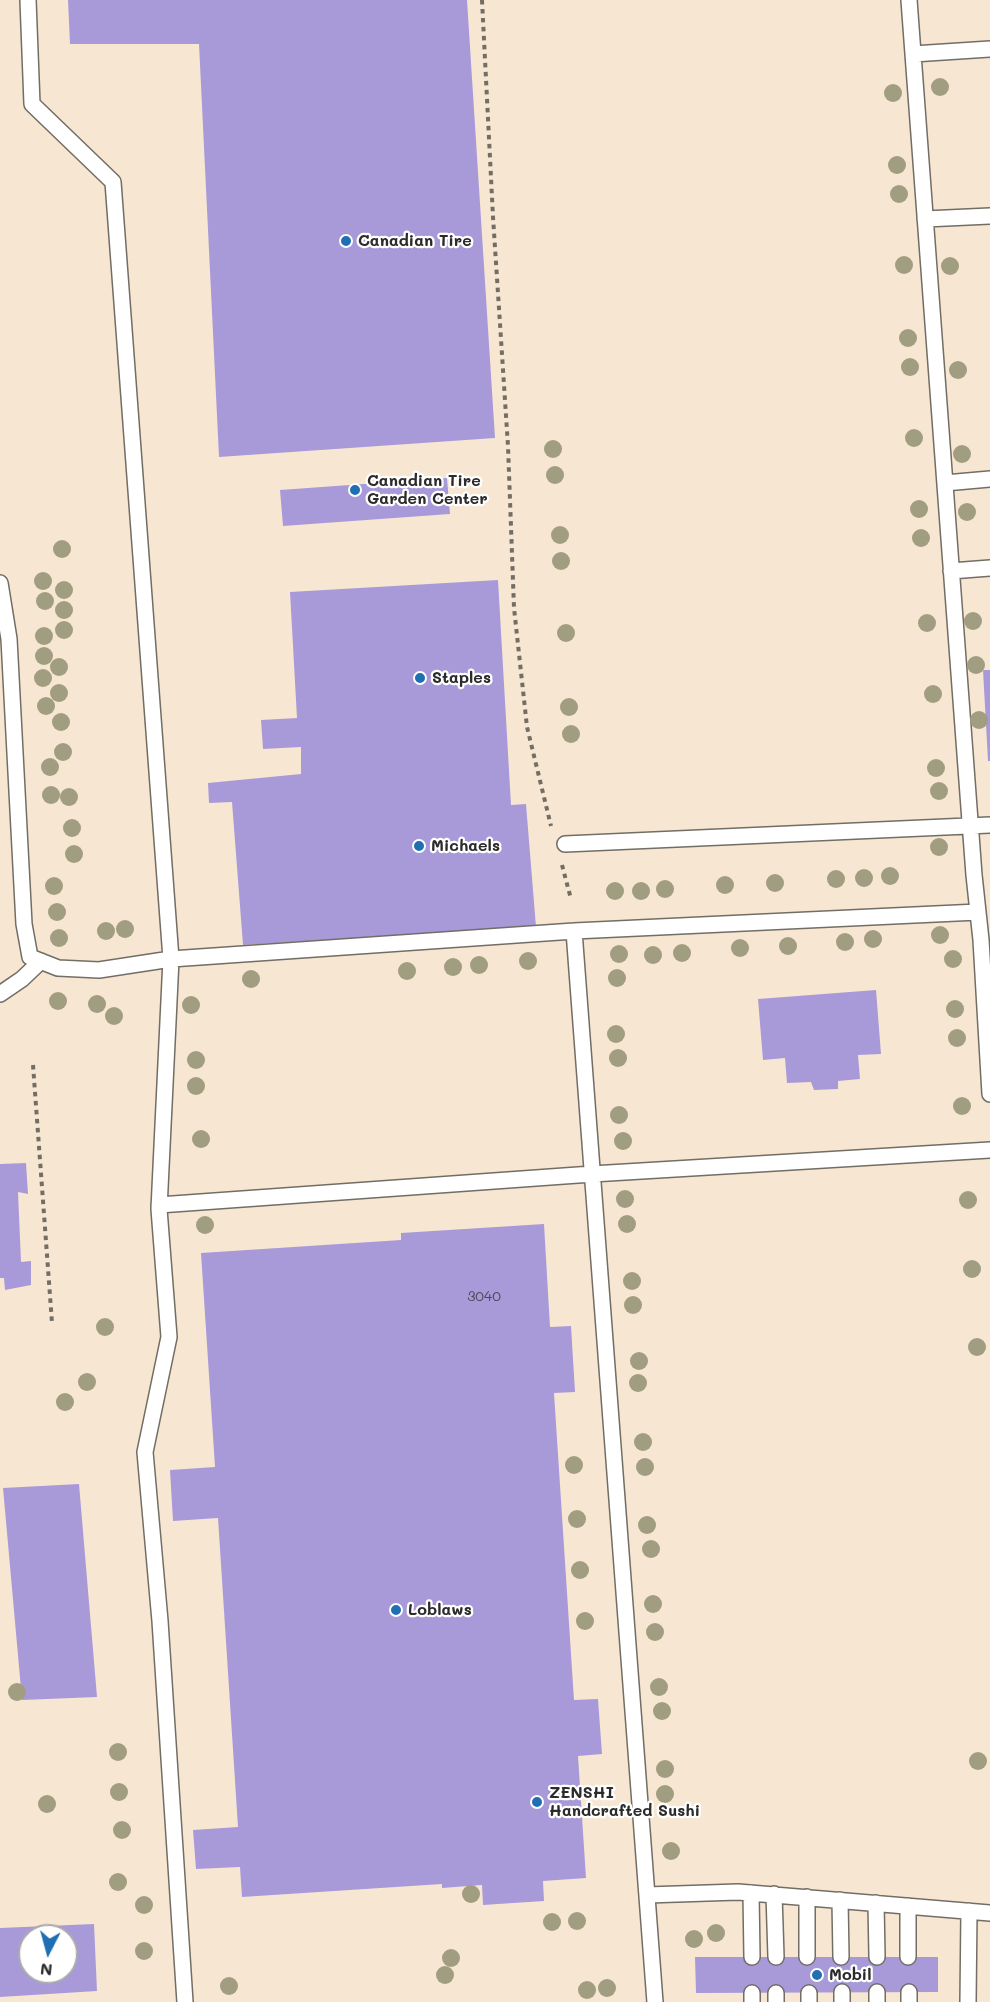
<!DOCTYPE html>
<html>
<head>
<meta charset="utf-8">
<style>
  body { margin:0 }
  #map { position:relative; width:990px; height:2002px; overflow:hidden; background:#f7e7d2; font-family:Mali,sans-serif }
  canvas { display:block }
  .north { position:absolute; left:18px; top:1924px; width:60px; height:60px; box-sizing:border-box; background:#fff; border:2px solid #aaa; border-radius:50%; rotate:186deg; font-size:16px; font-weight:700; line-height:24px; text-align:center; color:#2b2b2b }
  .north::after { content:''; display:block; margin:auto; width:21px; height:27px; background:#1f6fb2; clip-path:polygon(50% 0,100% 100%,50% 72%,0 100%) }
</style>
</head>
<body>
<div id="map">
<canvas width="990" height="2002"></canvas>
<div class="north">N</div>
</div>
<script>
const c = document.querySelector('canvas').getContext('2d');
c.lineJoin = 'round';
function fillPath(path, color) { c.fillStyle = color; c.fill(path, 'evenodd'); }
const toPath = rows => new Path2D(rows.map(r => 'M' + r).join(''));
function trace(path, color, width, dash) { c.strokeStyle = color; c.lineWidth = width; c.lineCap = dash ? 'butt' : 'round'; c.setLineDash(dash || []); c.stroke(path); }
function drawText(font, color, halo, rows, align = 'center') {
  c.font = font + ' Mali,sans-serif'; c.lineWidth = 4.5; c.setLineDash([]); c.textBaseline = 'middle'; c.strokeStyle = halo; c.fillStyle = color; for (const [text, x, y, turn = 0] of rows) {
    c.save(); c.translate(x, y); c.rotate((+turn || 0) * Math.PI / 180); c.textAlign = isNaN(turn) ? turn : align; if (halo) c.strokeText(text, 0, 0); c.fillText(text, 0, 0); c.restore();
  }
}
const building = toPath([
  [68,0,467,0,495,438,219,457,199,44,70,44],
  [447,478,450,514,283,526,280,490],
  [498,580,511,805,526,804,536,927,243,945,232,802,209,803,208,783,301,774,301,747,263,749,261,720,297,718,290,592],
  [983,670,990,670,990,761,988,761],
  [876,990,881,1054,858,1055,860,1079,838,1081,838,1089,814,1090,811,1082,787,1083,785,1058,763,1060,758,999],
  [26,1163,28,1194,18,1192,21,1262,31,1261,31,1285,5,1290,4,1278,0,1278,0,1164],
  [544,1224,550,1327,571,1326,575,1392,554,1393,574,1700,598,1699,602,1754,578,1756,586,1878,543,1881,544,1901,483,1905,482,1885,442,1888,442,1884,242,1897,240,1867,196,1869,193,1830,238,1827,218,1518,173,1521,170,1470,215,1467,201,1253,401,1240,401,1233],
  [79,1484,97,1697,22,1700,3,1488],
  [94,1924,97,1991,0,1997,0,1928],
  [30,1936,66,1936,66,1972,30,1972],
  [695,1957,938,1957,938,1992,696,1993]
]);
const path = toPath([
  [482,0,493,217,508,446,514,608,527,727,551,826],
  [562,865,571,899],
  [33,1065,52,1323]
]);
const lane = toPath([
  [28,0,32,104,113,182,171,959,574,931,978,912],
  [909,0,974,875,981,940,990,1094],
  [913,54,990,49],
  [925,219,990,216],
  [945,483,990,479],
  [951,571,990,568],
  [0,583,9,639,24,924,30,957,58,968,99,970,171,959,159,1209,169,1337,145,1452,160,1621,185,2002],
  [565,844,990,825],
  [574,931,655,2002],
  [0,994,22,979,41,961],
  [159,1205,592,1174,990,1150],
  [751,1893,752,1957],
  [774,1894,776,1957],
  [647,1895,738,1892,990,1913],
  [807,1897,807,1957],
  [840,1900,841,1957],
  [876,1903,877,1957],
  [908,1906,908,1957],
  [842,1992,842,2002],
  [776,1993,776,2002],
  [752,2002,752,1993],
  [809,2002,809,1993],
  [877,2002,877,1992],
  [909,2002,909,1992],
  [968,2002,969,1911]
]);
const trees = [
  [940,87],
  [893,93],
  [897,165],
  [899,194],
  [904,265],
  [950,266],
  [908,338],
  [910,367],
  [958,370],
  [914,438],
  [553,449],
  [962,454],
  [555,475],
  [919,509],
  [967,512],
  [560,535],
  [921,538],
  [62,549],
  [561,561],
  [43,581],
  [64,590],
  [45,601],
  [64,610],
  [973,621],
  [927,623],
  [64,630],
  [566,633],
  [44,636],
  [44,656],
  [976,665],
  [59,667],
  [43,678],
  [59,693],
  [933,694],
  [46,706],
  [569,707],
  [979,720],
  [61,722],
  [571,734],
  [63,752],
  [50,767],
  [936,768],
  [939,791],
  [51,795],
  [69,797],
  [72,828],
  [939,847],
  [74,854],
  [890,876],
  [864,878],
  [836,879],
  [775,883],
  [725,885],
  [54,886],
  [665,889],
  [615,891],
  [641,891],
  [57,912],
  [125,929],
  [106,931],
  [940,935],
  [59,938],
  [873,939],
  [845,942],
  [788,946],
  [740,948],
  [682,953],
  [619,954],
  [653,955],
  [953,959],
  [528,961],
  [479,965],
  [453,967],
  [407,971],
  [617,978],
  [251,979],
  [58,1001],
  [97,1004],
  [191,1005],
  [955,1009],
  [114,1016],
  [616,1034],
  [957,1038],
  [618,1058],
  [196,1060],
  [196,1086],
  [962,1106],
  [619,1115],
  [201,1139],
  [623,1141],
  [625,1199],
  [968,1200],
  [627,1224],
  [205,1225],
  [972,1269],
  [632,1281],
  [633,1305],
  [105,1327],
  [977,1347],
  [639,1361],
  [87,1382],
  [638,1383],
  [65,1402],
  [643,1442],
  [574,1465],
  [645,1467],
  [577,1519],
  [647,1525],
  [651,1549],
  [580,1570],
  [653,1604],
  [585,1621],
  [655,1632],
  [659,1687],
  [17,1692],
  [662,1711],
  [118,1752],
  [978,1761],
  [665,1769],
  [119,1792],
  [665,1794],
  [47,1804],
  [122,1830],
  [671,1851],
  [118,1882],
  [471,1894],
  [144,1905],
  [577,1921],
  [552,1922],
  [716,1933],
  [694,1939],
  [144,1951],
  [451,1958],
  [445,1975],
  [229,1986],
  [607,1988],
  [587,1990]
];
const markers = [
  [346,241,6,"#1f6fb2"],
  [355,490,6,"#1f6fb2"],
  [420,678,6,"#1f6fb2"],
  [419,846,6,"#1f6fb2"],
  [396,1610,6,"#1f6fb2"],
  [537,1802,6,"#1f6fb2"],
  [817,1975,6,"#1f6fb2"]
];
const numberNames = [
  ["3040",484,1297]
];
const poiNames = [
  ["Canadian Tire",358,241],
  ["Canadian Tire",367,481],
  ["Garden Center",367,499],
  ["Staples",432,678],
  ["Michaels",431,846],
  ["Loblaws",408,1610],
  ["ZENSHI",549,1793],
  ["Handcrafted Sushi",549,1811],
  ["Mobil",829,1975]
];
fillPath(building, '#a89ad9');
trace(lane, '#726d65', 18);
trace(path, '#726d65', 4, [4.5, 4.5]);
trace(lane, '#fff', 15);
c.fillStyle = '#a19d81';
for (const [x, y] of trees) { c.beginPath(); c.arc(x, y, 9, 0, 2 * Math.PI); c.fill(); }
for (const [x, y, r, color] of markers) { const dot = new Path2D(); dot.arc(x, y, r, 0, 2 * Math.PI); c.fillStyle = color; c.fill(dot); trace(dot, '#fff', 2); }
drawText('14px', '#4a4756', null, numberNames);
drawText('bold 16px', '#2b2b2b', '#fff', poiNames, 'left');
</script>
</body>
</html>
